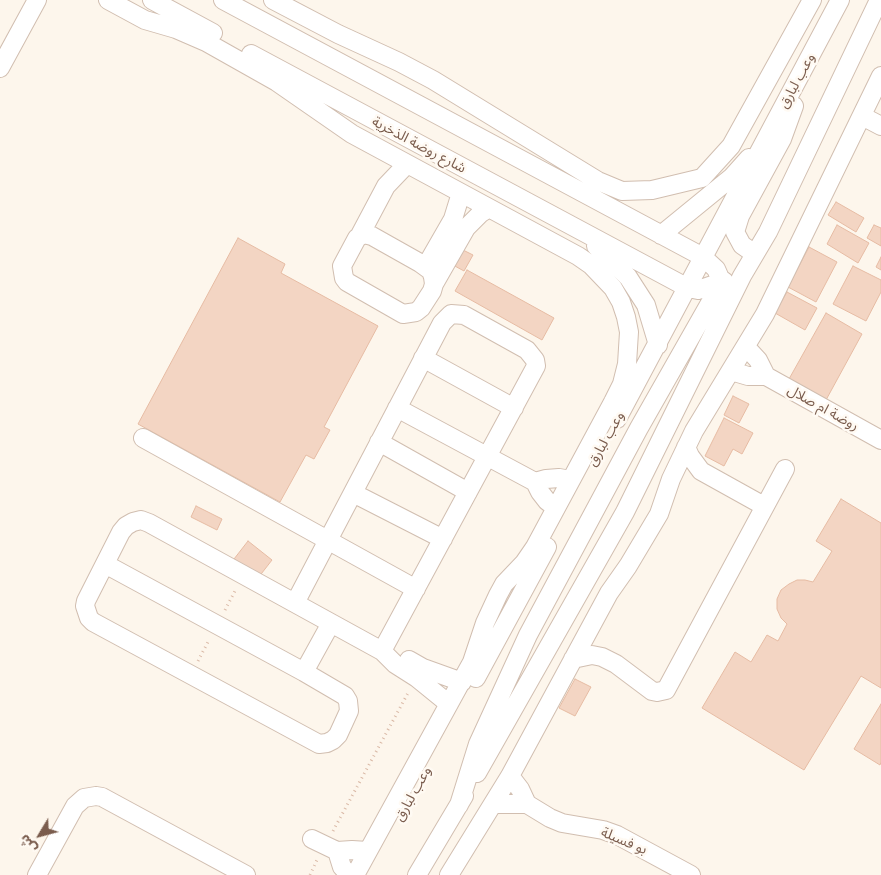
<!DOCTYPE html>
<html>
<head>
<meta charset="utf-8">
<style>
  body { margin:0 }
  #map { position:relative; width:881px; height:875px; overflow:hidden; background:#fdf6ec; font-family:Raleway,"Noto Sans Arabic",sans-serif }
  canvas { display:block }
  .north { position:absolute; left:15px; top:810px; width:50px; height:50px; -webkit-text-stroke:4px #fffaf3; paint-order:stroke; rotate:233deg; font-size:14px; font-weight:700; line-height:20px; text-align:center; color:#7a5c4d }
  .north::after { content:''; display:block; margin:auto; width:18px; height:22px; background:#7a5c4d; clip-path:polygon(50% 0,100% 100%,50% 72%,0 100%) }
</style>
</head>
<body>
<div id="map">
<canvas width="881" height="875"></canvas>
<div class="north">ش</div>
</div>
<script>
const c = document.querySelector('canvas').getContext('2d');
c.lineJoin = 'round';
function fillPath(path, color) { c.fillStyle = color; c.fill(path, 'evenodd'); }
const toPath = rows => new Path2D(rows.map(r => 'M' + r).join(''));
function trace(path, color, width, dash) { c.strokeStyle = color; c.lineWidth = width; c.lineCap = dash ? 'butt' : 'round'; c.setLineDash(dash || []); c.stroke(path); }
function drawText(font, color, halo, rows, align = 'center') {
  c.font = font + ' Raleway,"Noto Sans Arabic",sans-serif'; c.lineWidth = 5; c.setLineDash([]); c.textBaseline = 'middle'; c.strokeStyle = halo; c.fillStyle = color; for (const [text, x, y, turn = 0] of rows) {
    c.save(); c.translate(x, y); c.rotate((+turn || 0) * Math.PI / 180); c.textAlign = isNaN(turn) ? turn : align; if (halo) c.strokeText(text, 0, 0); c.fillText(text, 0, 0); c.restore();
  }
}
const building = toPath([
  [836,202,864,218,856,232,828,215,836,202],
  [837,225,869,243,858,263,827,244,837,225],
  [874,225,881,228,881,246,867,238,874,225],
  [238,238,285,264,281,273,378,326,324,427,330,430,314,459,306,455,280,502,138,424,238,238],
  [809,247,837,262,816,302,788,287,809,247],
  [461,249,473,255,464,271,453,265,461,249],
  [881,257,881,270,876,267,881,257],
  [853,266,881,280,881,292,866,321,833,304,853,266],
  [467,270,554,318,542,340,455,291,467,270],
  [787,292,817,308,805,330,775,313,787,292],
  [826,313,862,334,826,400,789,379,826,313],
  [733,396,749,404,739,423,724,415,733,396],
  [724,418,753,433,742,454,733,449,724,466,705,456,724,418],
  [841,499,881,523,881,688,861,676,804,770,702,708,735,652,751,662,767,635,778,641,787,624,781,618,777,609,777,599,781,590,789,584,797,580,805,580,813,582,832,551,816,541,841,499],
  [196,506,222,519,217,530,191,517,196,506],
  [248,541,272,560,258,578,234,559,248,541],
  [575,679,591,687,575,716,559,708,575,679],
  [881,704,881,762,880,765,854,749,881,704]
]);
const path = toPath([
  [225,610,236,589],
  [198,661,209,640],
  [333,831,408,693],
  [310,875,317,860]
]);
const minor = toPath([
  [108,0,145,20,176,29,206,42,277,82,352,134,578,256,591,265,613,288,621,302,626,317,629,332,627,364,622,384,613,402,535,547,524,563,504,584,498,595,485,623,472,662,467,671,355,875],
  [152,0,213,33],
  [223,0,703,257,716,269,720,278,714,296,639,428,528,635,478,744,459,805],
  [273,0,338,34,399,62,433,80,598,181,622,191,652,190,702,178,731,146,812,0],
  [251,54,688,288,698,290,724,281],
  [0,68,37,0],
  [862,116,881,126],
  [364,234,372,236,420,263,431,271,433,277,434,284,432,291,421,308,416,312,403,314,347,282,344,278,342,266,357,238,364,234],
  [360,235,386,186,407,164],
  [661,235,732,177,749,158],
  [596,246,628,277,646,305,658,345],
  [755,254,742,245,735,232,740,216,782,139,794,106],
  [426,266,453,219,461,193],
  [434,284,466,228,481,213,489,208],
  [746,347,758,360,766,376],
  [423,358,514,408],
  [731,371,748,376,766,376],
  [766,376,881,440],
  [397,408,535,482,540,492,547,501,556,508],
  [617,419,840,0],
  [143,438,416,589],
  [379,442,468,492],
  [686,447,690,456,701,471,764,506],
  [535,482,546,479,559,478,571,480],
  [353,493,443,539],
  [105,564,304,672,345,696,348,701,349,711,338,735,333,740,327,743,319,744,93,622,89,618,85,606,86,601,121,532,126,526,133,522,141,520,149,523,331,623,382,651,395,664,417,678,449,704],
  [295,603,442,323,451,314,464,315,527,350,535,360,536,366,382,651],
  [573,659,592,655,602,657,616,664,652,691,657,692,666,690,785,469],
  [409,660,423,668,462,682],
  [304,672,331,623],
  [476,678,547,547],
  [477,773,625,512,742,276,768,232,879,0],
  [510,776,520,789,527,804],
  [493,804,527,804,550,818,562,823,603,830,617,835,691,875],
  [312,839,337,851,352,850,368,851],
  [337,851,342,867,350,875],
  [37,875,75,806,84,798,96,796,102,797,246,875],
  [417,875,464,796],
  [449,875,510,776,609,593,628,566,659,514,671,479,694,431,765,314,881,76]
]);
const streetNames = [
  ["وعب لبارق",797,81,-62],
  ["شارع روضة الذخرية",419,145,28],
  ["روضة ام صلال",823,408,29],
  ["وعب لبارق",606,439,-61],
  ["وعب لبارق",413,794,-61],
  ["بو فسيلة",624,841,23]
];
fillPath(building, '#f3d5c3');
trace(building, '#e6bba3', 1);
trace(minor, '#d1beb0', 20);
trace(path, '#d9b8a5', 3, [1, 4]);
trace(minor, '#fff', 18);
drawText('14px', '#7a5c4d', '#fffaf3', streetNames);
</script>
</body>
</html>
